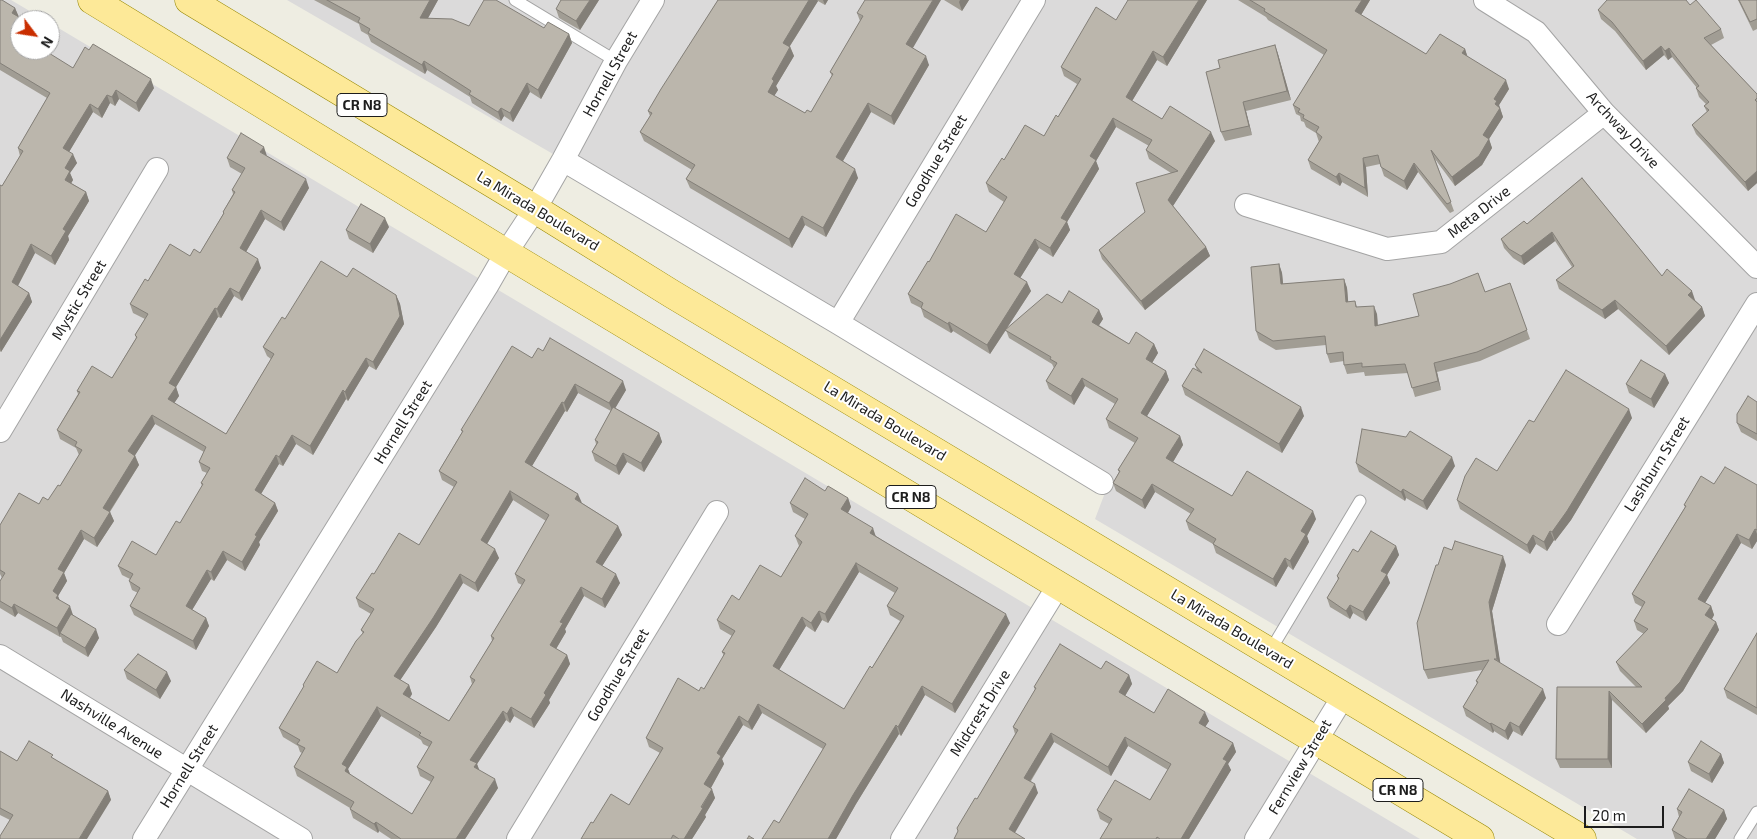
<!DOCTYPE html>
<html>
<head>
<meta charset="utf-8">
<style>
  body { margin:0 }
  #map { position:relative; width:1757px; height:839px; overflow:hidden; background:#eeede2; font-family:"Exo 2",sans-serif }
  canvas { display:block }
  .north { position:absolute; left:10px; top:10px; width:50px; height:50px; box-sizing:border-box; background:#fff; border:1px solid #a5a5a5; border-radius:50%; rotate:121deg; font-size:14px; font-weight:700; line-height:20px; text-align:center; color:#1d1d1d }
  .north::after { content:''; display:block; margin:auto; width:18px; height:22px; background:#c92e00; clip-path:polygon(50% 0,100% 100%,50% 72%,0 100%) }
  .scale { position:absolute; left:1584px; top:806px; width:80px; height:22px; box-sizing:border-box; border:2px solid #1d1d1d; border-top:0; padding-left:6px; font-size:15px; line-height:18px; white-space:nowrap; color:#1d1d1d; -webkit-text-stroke:4px #fff; paint-order:stroke }
</style>
</head>
<body>
<div id="map">
<canvas width="1757" height="839"></canvas>
<div class="north">N</div>
<div class="scale">20 m</div>
</div>
<script>
const c = document.querySelector('canvas').getContext('2d');
c.lineJoin = 'round';
function fillPath(path, color) { c.fillStyle = color; c.fill(path, 'evenodd'); }
const toPath = rows => new Path2D(rows.map(r => 'M' + r).join(''));
function trace(path, color, width, dash) { c.strokeStyle = color; c.lineWidth = width; c.lineCap = dash ? 'butt' : 'round'; c.setLineDash(dash || []); c.stroke(path); }
function drawText(font, color, halo, rows, align = 'center') {
  c.font = font + ' "Exo 2",sans-serif'; c.lineWidth = 4; c.setLineDash([]); c.textBaseline = 'middle'; c.strokeStyle = halo; c.fillStyle = color; for (const [text, x, y, turn = 0] of rows) {
    c.save(); c.translate(x, y); c.rotate((+turn || 0) * Math.PI / 180); c.textAlign = isNaN(turn) ? turn : align; if (halo) c.strokeText(text, 0, 0); c.fillText(text, 0, 0); c.restore();
  }
}
const residential = toPath([
  [0,0,11,0,45,20,20,20,20,50,50,50,50,23,1420,839,0,839],
  [287,0,1757,0,1757,839,1637,839,1095,519,1111,477]
]);
const lane = toPath([
  [515,0,616,61],
  [1270,651,1360,501],
  [1740,839,1757,812]
]);
const street = toPath([
  [1485,0,1536,32,1604,113,1757,267],
  [563,160,838,323,1102,483],
  [1246,205,1387,249,1441,242,1604,113],
  [838,323,1034,0],
  [0,431,157,169],
  [1558,624,1757,304],
  [0,656,301,839],
  [144,839,487,286,506,253,535,209,563,160,616,61,653,0],
  [518,839,717,512],
  [902,839,1058,586],
  [1256,839,1344,695]
]);
const primary = toPath([
  [92,0,506,253,1480,839],
  [189,0,535,209,672,294,1582,839]
]);
const wall = toPath([
  [0,0,15,8,18,16,20,50,73,68,154,88,139,112,119,99,115,106,110,103,102,118,93,112,69,152,77,163,70,173,73,180,71,183,86,192,89,201,68,236,69,240,55,265,35,253,18,286,29,293,32,302,1,352,0,351,0,185,2,186,20,156,18,148,47,98,0,70],
  [314,0,438,0,428,18,469,26,544,28,569,34,572,43,541,99,530,92,513,122,504,116,501,121,472,103,470,97,427,70,425,74,371,42,368,35,361,31,359,24],
  [599,0,580,30,559,18,556,9],
  [718,0,828,0,825,5,818,1,790,46,794,56,776,86,778,90,774,96,805,113,811,112,832,76,830,72,860,21,857,13,913,48,929,65,894,125,871,112,843,161,858,178,826,237,805,225,792,248,690,188,686,179,692,170,644,141,640,132,650,116,648,111],
  [944,0,969,0,962,11],
  [1207,0,1167,66,1157,60,1132,101,1162,119,1215,141,1173,206,1206,247,1210,256,1145,310,1102,259,1099,250,1145,212,1171,173,1149,159,1146,150,1149,146,1116,127,1096,161,1099,169,1067,222,1070,230,1053,257,1039,248,1020,278,1031,291,1007,328,1062,303,1099,310,1103,319,1099,325,1129,344,1154,344,1158,353,1152,363,1166,371,1169,380,1147,416,1180,436,1183,445,1173,462,1232,496,1316,519,1307,536,1309,542,1293,570,1288,566,1276,587,1216,553,1213,544,1189,530,1186,521,1191,514,1155,492,1145,509,1116,491,1113,483,1119,472,1118,470,1135,443,1109,428,1106,419,1115,404,1085,386,1074,405,1049,389,1046,381,1054,368,1052,364,1009,338,1006,330,990,354,953,331,951,333,924,317,921,308,911,303,908,294,929,262,986,232,1004,202,989,192,986,183,1004,160,1044,136,1058,117,1077,84,1064,76,1061,67,1116,20],
  [1238,0,1370,0,1361,15,1426,54,1465,49,1467,56,1509,89,1499,105,1503,117,1489,139,1492,148,1482,165,1455,186,1435,159,1454,211,1450,213,1418,172,1407,190,1384,176,1380,164,1366,167,1368,197,1342,182,1340,186,1311,169,1308,160,1319,142,1316,133,1306,127,1304,122,1301,121,1300,116,1296,114,1293,105,1324,55,1268,20,1266,17],
  [1738,0,1757,0,1757,29,1753,31],
  [1690,5,1721,29,1724,38,1711,45,1757,94,1757,183,1748,191,1696,134,1692,125,1707,112,1704,106,1706,104,1699,97,1696,88,1697,88,1672,57,1668,60,1664,55,1646,70,1615,31,1601,19,1598,10],
  [1275,45,1278,54,1291,100,1246,111,1252,135,1225,141,1221,132,1220,68],
  [267,156,309,188,284,231,265,219,246,252,261,268,242,301,234,296,221,318,218,317,176,387,179,396,174,403,226,434,271,359,267,356,263,347,285,319,347,277,396,295,400,304,404,324,376,370,369,366,348,401,346,399,313,455,296,444,283,466,279,464,261,494,275,503,278,511,259,542,260,545,245,571,227,560,214,581,211,579,192,610,206,618,209,626,196,650,134,615,130,606,138,593,132,590,129,581,130,579,122,575,118,566,156,555,180,523,202,486,201,483,207,473,202,471,199,462,204,452,155,424,135,455,139,465,110,512,114,521,97,547,84,539,64,573,67,581,58,596,60,601,73,615,99,638,88,657,63,642,61,637,60,637,18,613,15,617,0,608,0,581,2,578,0,574,0,525,39,504,48,500,60,486,79,455,76,448,60,439,57,430,78,394,77,391,112,378,136,338,135,335,145,319,133,313,130,304,148,281,190,256,200,253,223,214,223,212,233,194,232,190,242,174,230,167,227,158],
  [1582,178,1662,276,1695,300,1702,307,1705,316,1669,355,1618,309,1605,319,1559,289,1556,280,1572,267,1555,241,1524,265,1513,258,1504,248,1501,239,1527,224],
  [389,227,373,253,349,239,346,230],
  [1279,264,1282,273,1283,284,1344,279,1347,288,1348,302,1355,301,1357,307,1377,314,1378,325,1419,316,1510,283,1530,339,1480,361,1437,372,1441,390,1415,397,1408,373,1365,376,1364,372,1347,374,1344,365,1344,361,1330,363,1327,354,1326,345,1276,350,1259,340,1256,331],
  [543,351,626,390,615,408,659,433,662,442,644,472,627,462,619,475,595,461,592,452,596,444,595,440,611,411,578,393,567,412,565,411,532,466,582,503,618,526,622,535,602,566,620,583,605,608,584,596,565,629,566,632,556,649,567,655,570,664,549,700,550,703,534,728,514,716,510,723,506,720,477,764,479,770,498,788,465,839,391,839,379,831,378,833,353,818,350,809,350,808,297,776,294,767,302,753,300,752,298,746,283,737,279,728,304,688,303,685,337,673,363,634,361,630,371,614,359,607,356,598,374,574,419,545,454,487,442,480,439,471,462,432,461,430,532,358],
  [513,500,546,521,515,574,518,583,522,585,491,636,492,641,470,677,472,684,449,721,410,698,412,694,409,685,400,680,436,627,463,583,478,592,499,558,487,544],
  [381,716,421,740,423,744,429,747,417,767,420,776,431,782,412,814,350,775,348,769],
  [1195,365,1304,416,1282,453,1185,395,1182,386,1197,370],
  [1665,374,1669,383,1654,408,1629,393,1626,384],
  [1757,402,1757,441,1741,432,1737,423],
  [1632,418,1571,520,1555,541,1554,540,1547,551,1536,544,1530,554,1460,509,1457,500,1497,471,1534,422],
  [1356,463,1455,466,1427,510,1406,498,1405,501,1359,472],
  [1714,484,1757,485,1757,541,1752,549,1741,543,1705,603,1711,606,1714,615,1712,619,1716,622,1719,630,1683,691,1668,706,1669,709,1646,733,1612,700,1612,768,1560,768,1556,759,1557,687,1636,687,1620,671,1616,662,1644,634,1637,630,1634,621,1642,607,1635,603,1632,594,1685,507,1684,505],
  [825,491,848,498,851,507,848,513,876,536,1010,623,955,713,925,695,901,736,899,734,856,804,836,839,762,839,779,823,823,749,762,713,752,730,743,725,722,759,724,764,711,788,715,798,705,815,706,817,692,839,581,839,593,823,629,805,660,753,649,747,646,738,699,691,704,689,724,656,722,652,732,636,720,629,717,620,739,600,781,577,799,546,795,536,805,519,793,512,790,503],
  [859,572,895,593,887,606,890,615,900,621,872,668,844,709,779,670,806,626,815,632,822,620,828,623],
  [1396,546,1399,555,1387,575,1390,583,1366,621,1353,613,1350,619,1330,607,1327,598,1338,580,1337,576,1358,552],
  [1506,565,1492,611,1500,663,1546,698,1522,736,1513,731,1508,740,1494,731,1493,733,1466,716,1463,707,1477,684,1476,681,1482,670,1428,679,1424,670],
  [1757,633,1757,715,1727,698,1724,689],
  [1101,669,1129,675,1132,684,1125,696,1154,713,1209,721,1205,727,1233,743,1236,752,1228,764,1231,770,1189,839,1100,839,1109,824,1100,819,1097,810,1150,800,1168,770,1128,746,1111,776,1054,742,1031,781,1038,793,954,839,1015,734,1013,727,1035,690,1034,687],
  [124,670,171,681,160,699,127,679],
  [0,751,17,761,54,759,108,791,111,800,10,820,0,815],
  [1721,754,1724,763,1712,783,1691,771,1688,762],
  [1677,809,1724,810,1727,819,1715,839,1675,839,1672,830,1679,817]
]);
const shadedWall = toPath([
  [430,0,438,0,423,27,420,18],
  [590,0,599,0,580,30,576,21],
  [809,0,817,0,818,1,786,52,783,43],
  [823,0,828,0,825,5],
  [933,0,941,0,910,53,906,44],
  [960,0,969,0,962,11,959,2],
  [1199,0,1207,0,1167,66,1163,57],
  [1362,0,1370,0,1358,20,1355,11],
  [15,8,19,17,12,13],
  [569,34,572,43,541,99,538,90],
  [1275,45,1278,54,1291,100,1287,91],
  [1661,46,1664,55,1646,70,1643,61],
  [790,47,794,56,776,86,778,90,771,101,768,92,772,79],
  [1669,48,1672,57,1668,60,1665,51],
  [1465,49,1468,58,1462,53],
  [1153,51,1157,60,1129,106,1126,97],
  [926,56,929,65,894,125,891,116],
  [424,61,427,70,425,74,422,65],
  [151,79,154,88,139,112,136,103],
  [1506,80,1509,89,1499,105,1503,117,1489,139,1492,148,1482,165,1455,186,1452,177,1483,135,1494,99],
  [527,83,530,92,513,122,510,113],
  [116,90,119,99,115,106,112,97],
  [107,95,110,103,102,118,98,109],
  [1243,102,1246,111,1252,135,1249,126],
  [868,103,871,112,840,166,836,157],
  [90,104,93,112,66,157,63,148],
  [501,108,504,116,501,121,498,112],
  [1113,118,1116,127,1096,161,1099,169,1067,222,1070,230,1053,257,1050,248,1061,218,1090,156],
  [1211,132,1215,141,1171,209,1168,200],
  [264,147,267,156,260,152],
  [73,154,77,163,70,173,73,180,68,189,65,180,65,168],
  [1363,158,1366,167,1368,197,1365,188],
  [1414,163,1418,172,1407,190,1404,181],
  [855,169,858,178,826,237,823,228],
  [1757,171,1757,183,1748,191,1745,182],
  [1339,173,1342,182,1340,186,1336,177],
  [306,179,309,188,284,231,281,222],
  [86,192,89,201,68,236,69,240,55,265,51,256,63,229],
  [261,210,265,219,243,257,240,248],
  [802,216,805,225,792,248,789,239],
  [385,218,389,227,373,253,370,244],
  [1552,232,1555,241,1524,265,1521,256],
  [1035,239,1039,248,1017,283,1014,274],
  [31,244,35,253,15,291,12,282],
  [1206,247,1210,256,1145,310,1141,301],
  [258,259,261,268,242,301,239,293],
  [1279,264,1282,273,1284,293,1281,284],
  [1344,279,1347,288,1349,311,1346,302],
  [1027,282,1031,291,990,354,987,345],
  [230,288,234,296,221,318,217,309],
  [1692,291,1695,300,1691,304,1688,295],
  [29,293,32,302,1,352,0,348,0,340],
  [396,295,400,304,404,324,376,370,373,362],
  [1615,300,1618,309,1605,319,1602,310],
  [1374,306,1377,314,1378,335,1375,326],
  [1702,307,1705,316,1669,355,1666,346],
  [215,308,218,317,173,392,169,383],
  [1099,310,1103,319,1096,330,1092,322],
  [949,322,953,331,951,333,948,324],
  [1154,344,1158,353,1149,368,1146,359],
  [366,358,369,366,348,401,345,392],
  [1434,363,1437,372,1441,390,1438,381],
  [1166,371,1169,380,1144,421,1141,413],
  [1665,374,1669,383,1654,408,1651,399],
  [1082,378,1085,386,1074,405,1071,396],
  [623,381,626,390,613,412,609,403],
  [575,384,578,393,567,412,564,403],
  [176,387,179,396,171,408,168,399],
  [343,390,346,399,313,455,310,446],
  [562,402,565,411,529,471,525,462],
  [1301,407,1304,416,1282,453,1279,444],
  [1629,409,1632,418,1571,520,1555,541,1552,532],
  [152,415,155,424,132,460,128,451],
  [659,433,662,442,644,472,641,463],
  [292,435,296,444,283,466,279,457],
  [1180,436,1183,445,1170,467,1166,458],
  [623,453,627,462,619,475,616,466],
  [276,455,279,464,258,499,255,490],
  [135,456,139,465,106,517,103,508],
  [1452,457,1455,466,1427,510,1423,501],
  [1152,484,1155,492,1145,509,1142,500],
  [1403,489,1406,498,1405,501,1401,492],
  [510,491,513,500,484,549,481,540],
  [578,494,582,503,575,499],
  [848,498,851,507,845,518,841,509],
  [275,503,278,511,259,542,260,545,245,571,242,562,255,535],
  [1313,511,1316,519,1307,536,1309,542,1293,570,1290,561,1301,531],
  [110,512,114,521,97,547,94,538],
  [618,526,622,535,599,571,596,562],
  [873,528,876,537,870,533],
  [1755,529,1757,534,1757,541,1752,549,1749,540],
  [81,530,84,539,64,573,67,581,58,596,61,604,56,600,53,591,58,569],
  [1550,531,1554,540,1547,551,1544,542],
  [1737,534,1741,543,1702,608,1698,599],
  [1533,535,1536,544,1530,554,1527,545],
  [1396,546,1399,555,1387,575,1390,583,1366,621,1363,612,1381,571],
  [495,549,499,558,478,592,475,583],
  [223,551,227,560,214,581,211,572],
  [1503,556,1506,565,1492,611,1501,667,1497,659,1489,602],
  [1285,558,1288,566,1276,587,1273,579],
  [856,563,859,572,828,623,825,614],
  [207,570,211,579,189,615,186,606],
  [460,574,463,583,436,627,397,685,394,676],
  [616,574,620,583,605,608,602,599],
  [581,587,584,596,565,629,566,632,553,654,550,645,560,622],
  [14,604,18,613,15,617,12,608],
  [1350,605,1353,613,1350,619,1346,611],
  [70,606,73,615,60,633,60,637,57,628],
  [1711,606,1714,615,1709,624,1705,615],
  [819,611,822,620,815,632,811,623],
  [1006,614,1010,623,955,713,952,704],
  [802,617,806,626,776,675,773,666],
  [206,618,209,626,196,650,193,641],
  [1716,622,1719,630,1683,691,1668,706,1669,709,1646,733,1642,724,1665,698],
  [96,629,99,638,88,657,85,648],
  [567,655,570,664,549,700,550,703,534,728,531,719,544,693],
  [167,672,171,681,160,699,156,690],
  [1129,675,1132,684,1122,701,1119,692],
  [409,685,412,694,406,703,403,694],
  [922,686,925,695,901,736,898,727],
  [1543,689,1546,698,1522,736,1519,727],
  [1609,691,1612,700,1612,768,1608,759],
  [758,704,762,713,752,730,748,722],
  [377,707,381,716,348,769,351,776,348,780,342,764],
  [511,707,514,716,510,723,507,714],
  [503,711,506,720,477,764,480,772,478,776,470,760],
  [1205,712,1209,721,1202,732,1199,723],
  [739,716,743,725,722,759,724,764,708,793,704,784,717,753],
  [1510,722,1513,731,1508,740,1505,731],
  [1491,723,1494,731,1493,733,1490,724],
  [896,725,899,734,856,804,836,839,828,839,853,795],
  [1051,733,1054,742,1027,786,1024,778],
  [1125,737,1128,746,1111,776,1108,767],
  [1233,743,1236,752,1228,764,1231,770,1189,839,1181,839,1223,759],
  [1721,754,1724,763,1712,783,1709,774],
  [495,779,498,788,465,839,456,839],
  [1035,784,1038,793,1012,838,1009,829],
  [712,789,715,798,705,815,706,817,692,839,684,839],
  [108,791,111,800,87,839,79,839],
  [1724,810,1727,819,1715,839,1706,839],
  [376,822,379,831,378,833,374,824]
]);
const building = toPath([
  [0,0,2,0,15,8,12,13,24,20,20,20,20,50,44,50,73,68,85,47,89,50,93,44,151,79,136,103,116,90,112,97,107,95,98,109,90,104,63,148,73,154,65,168,70,171,65,180,86,192,63,229,66,231,51,256,31,244,12,282,29,293,0,340,0,185,2,186,23,151,18,148,50,93,0,63,0,0],
  [327,0,430,0,420,18,452,19,469,26,484,0,496,0,544,28,548,22,569,34,538,90,527,83,510,113,501,108,498,112,469,94,471,91,424,61,422,65,368,33,370,29,358,22,360,18,327,0],
  [561,0,590,0,576,21,556,9,561,0],
  [718,0,809,0,783,43,790,47,772,79,774,81,768,92,805,113,807,110,811,112,833,74,830,72,863,16,857,13,865,0,933,0,906,44,926,56,891,116,868,103,836,157,855,169,823,228,802,216,789,239,686,179,695,165,640,132,652,113,648,111,661,89,718,0],
  [1128,0,1199,0,1163,57,1153,51,1126,97,1162,119,1170,106,1211,132,1168,200,1206,247,1141,301,1099,250,1145,212,1136,183,1178,171,1146,150,1152,140,1113,118,1090,156,1096,160,1061,218,1067,221,1050,248,1035,239,1014,274,1027,282,987,345,949,322,948,324,921,308,923,303,908,294,928,261,929,262,956,214,986,232,1007,197,986,183,1002,158,1004,160,1025,125,1044,136,1056,115,1058,117,1081,79,1061,67,1096,7,1116,20,1128,0],
  [1250,0,1362,0,1355,11,1426,54,1440,34,1465,49,1462,53,1506,80,1494,99,1497,101,1495,104,1500,108,1483,135,1489,139,1479,156,1452,177,1431,150,1451,202,1447,204,1414,163,1404,181,1381,167,1378,155,1363,158,1365,188,1339,173,1336,177,1308,160,1322,137,1316,132,1319,127,1303,118,1304,115,1298,112,1300,109,1293,105,1327,50,1264,11,1265,9,1250,0],
  [1607,0,1686,0,1690,5,1696,0,1721,29,1704,38,1757,94,1757,98,1755,100,1757,102,1757,171,1745,182,1692,125,1709,110,1704,106,1709,102,1696,88,1699,86,1669,48,1665,51,1661,46,1643,61,1612,22,1598,10,1607,0],
  [1739,0,1757,0,1757,19,1750,22,1739,0],
  [1275,45,1287,91,1243,102,1249,126,1221,132,1206,72,1220,68,1218,60,1275,45],
  [241,133,264,147,260,152,306,179,281,222,261,210,240,248,258,259,239,293,230,288,217,309,215,308,169,383,176,387,168,399,226,434,274,354,263,347,282,317,285,319,321,261,347,277,353,268,396,295,400,316,373,362,366,358,345,392,343,390,310,446,292,435,279,457,276,455,255,490,275,503,255,535,257,536,242,562,223,551,211,572,207,570,186,606,206,618,193,641,130,606,140,588,129,581,133,574,118,566,132,541,156,555,176,521,180,523,203,484,201,483,210,468,199,462,206,447,152,415,128,451,135,456,103,508,110,512,94,538,81,530,58,569,64,572,53,591,58,595,56,598,70,606,57,628,14,604,12,608,0,601,0,581,5,573,0,570,0,525,19,493,39,504,43,497,48,500,58,485,60,486,82,450,75,446,77,442,57,430,80,392,77,391,92,366,112,378,137,337,135,335,148,314,130,304,145,279,148,281,170,244,190,256,194,249,200,253,224,213,223,212,235,192,232,190,245,168,227,158,241,133],
  [1582,178,1662,276,1667,269,1692,291,1688,295,1702,307,1666,346,1615,300,1602,310,1556,280,1574,266,1552,232,1521,256,1509,249,1501,239,1524,221,1527,224,1582,178],
  [361,204,385,218,370,244,346,230,361,204],
  [1279,264,1281,284,1344,279,1346,302,1355,301,1356,307,1374,306,1375,326,1419,316,1413,294,1450,284,1478,273,1485,292,1510,283,1527,330,1477,352,1434,363,1438,381,1412,388,1405,364,1362,367,1362,363,1344,365,1343,352,1327,354,1325,336,1273,341,1256,331,1251,267,1279,264],
  [1069,291,1099,310,1092,322,1129,344,1136,332,1154,344,1146,359,1166,371,1141,413,1180,436,1166,458,1232,496,1247,471,1313,511,1301,531,1306,534,1290,561,1285,558,1273,579,1213,544,1216,539,1186,521,1194,509,1152,484,1142,500,1113,483,1120,471,1118,470,1138,438,1106,419,1118,399,1082,378,1071,396,1046,381,1057,363,1050,359,1051,357,1005,330,1047,294,1062,303,1069,291],
  [550,338,623,381,609,403,575,384,564,403,562,402,525,462,578,494,575,499,618,526,596,562,616,574,602,599,581,587,560,622,563,623,550,645,567,655,544,693,546,695,531,719,511,707,507,714,503,711,470,760,477,763,474,767,495,779,456,839,401,839,376,822,374,824,350,809,354,802,294,767,305,748,297,744,300,740,279,728,304,686,303,685,317,661,337,673,356,641,364,632,361,630,374,609,356,598,372,573,374,574,399,533,419,545,457,482,439,471,463,431,461,430,477,404,512,346,532,358,538,348,543,351,550,338],
  [510,491,549,515,515,574,525,580,491,636,494,638,470,677,475,680,449,721,403,694,409,685,394,676,433,618,460,574,475,583,495,549,481,540,510,491],
  [377,707,421,733,419,735,432,742,417,767,434,777,412,814,345,771,347,767,342,764,377,707],
  [1204,349,1301,407,1279,444,1182,386,1193,368,1202,373,1195,365,1204,349],
  [1641,360,1665,374,1651,399,1626,384,1641,360],
  [1566,370,1629,409,1567,511,1552,532,1550,531,1544,542,1533,535,1527,545,1457,500,1465,476,1476,458,1497,471,1529,420,1534,422,1566,370],
  [1748,396,1757,402,1757,434,1737,423,1737,414,1748,396],
  [613,407,659,433,641,463,623,453,616,466,592,452,598,442,595,440,613,407],
  [1362,429,1406,437,1410,431,1452,457,1423,501,1403,489,1401,492,1356,463,1362,429],
  [1725,467,1757,485,1757,530,1755,529,1749,540,1737,534,1698,599,1711,606,1705,615,1716,622,1680,682,1665,698,1666,700,1642,724,1609,691,1608,759,1556,759,1557,687,1642,687,1616,662,1648,629,1634,621,1645,602,1632,594,1686,506,1684,505,1701,476,1714,484,1725,467],
  [805,478,825,491,828,486,848,498,841,509,873,528,870,533,1006,614,952,704,922,686,898,727,896,725,853,795,828,839,762,839,774,820,779,823,826,744,758,704,748,722,739,716,717,753,721,756,704,784,712,789,701,807,703,808,684,839,679,839,673,835,671,839,581,839,591,822,593,823,611,794,629,805,663,748,646,738,678,678,699,691,701,687,704,689,725,653,722,652,735,631,717,620,732,595,739,600,760,565,781,577,802,542,795,536,808,514,790,503,805,478],
  [856,563,898,588,887,606,904,616,872,668,870,666,844,709,773,666,802,617,811,623,819,611,825,614,856,563],
  [1371,531,1396,546,1381,571,1387,574,1363,612,1350,605,1346,611,1327,598,1339,578,1337,576,1353,549,1358,552,1371,531],
  [1455,541,1503,556,1489,602,1497,659,1494,659,1543,689,1519,727,1510,722,1505,731,1491,723,1490,724,1463,707,1478,682,1476,681,1489,660,1424,670,1417,623,1436,565,1438,565,1444,547,1452,550,1455,541],
  [71,614,96,629,85,648,60,633,71,614],
  [1757,633,1757,708,1724,689,1757,633],
  [1060,644,1101,669,1106,661,1129,675,1119,692,1154,713,1168,689,1205,712,1199,723,1233,743,1223,759,1227,761,1181,839,1160,839,1157,837,1156,839,1100,839,1112,819,1097,810,1115,780,1150,800,1171,764,1125,737,1108,767,1051,733,1024,778,1035,784,1009,829,1025,839,954,839,958,831,957,828,975,798,977,799,1018,730,1013,727,1036,688,1034,687,1060,644],
  [138,654,167,672,156,690,124,670,138,654],
  [29,741,53,755,51,757,108,791,79,839,0,839,0,836,13,815,0,808,0,751,17,761,29,741],
  [1701,741,1721,754,1709,774,1688,762,1701,741],
  [1689,789,1724,810,1706,839,1687,839,1672,830,1682,812,1677,809,1689,789],
  [749,836,754,839,747,839,749,836]
]);
const shields = [
  [362,105,50],
  [911,497,50],
  [1398,790,50]
];
const shieldNames = [
  ["CR N8",362,105],
  ["CR N8",911,497],
  ["CR N8",1398,790]
];
const streetNames = [
  ["Hornell Street",610,74,-61],
  ["Archway Drive",1623,130,47],
  ["Goodhue Street",936,161,-59],
  ["La Mirada Boulevard",538,211,31],
  ["Meta Drive",1479,212,-38],
  ["Mystic Street",79,300,-59],
  ["La Mirada Boulevard",885,421,31],
  ["Hornell Street",403,422,-58],
  ["Lashburn Street",1657,464,-58],
  ["La Mirada Boulevard",1232,629,31],
  ["Goodhue Street",618,675,-59],
  ["Midcrest Drive",980,713,-58],
  ["Nashville Avenue",112,724,32],
  ["Hornell Street",189,766,-58],
  ["Fernview Street",1300,767,-59]
];
fillPath(residential, '#dbdada');
trace(lane, '#a4a4a4', 13);
trace(street, '#a4a4a4', 24);
trace(primary, '#958600', 29);
trace(lane, '#fff', 11);
trace(street, '#fff', 22);
trace(primary, '#fde998', 28);
fillPath(wall, '#a19d94');
fillPath(shadedWall, '#837f78');
fillPath(building, '#bbb6ac');
trace(building, '#837f78', 1);
for (const [x, y, w] of shields) { const box = new Path2D(); box.roundRect(x - w / 2, y - 11.5, w, 23, 4); c.fillStyle = '#fff'; c.fill(box); trace(box, '#1d1d1d', 1); }
drawText('bold 14px', '#1d1d1d', null, shieldNames);
drawText('15px', '#1d1d1d', '#fff', streetNames);
</script>
</body>
</html>
